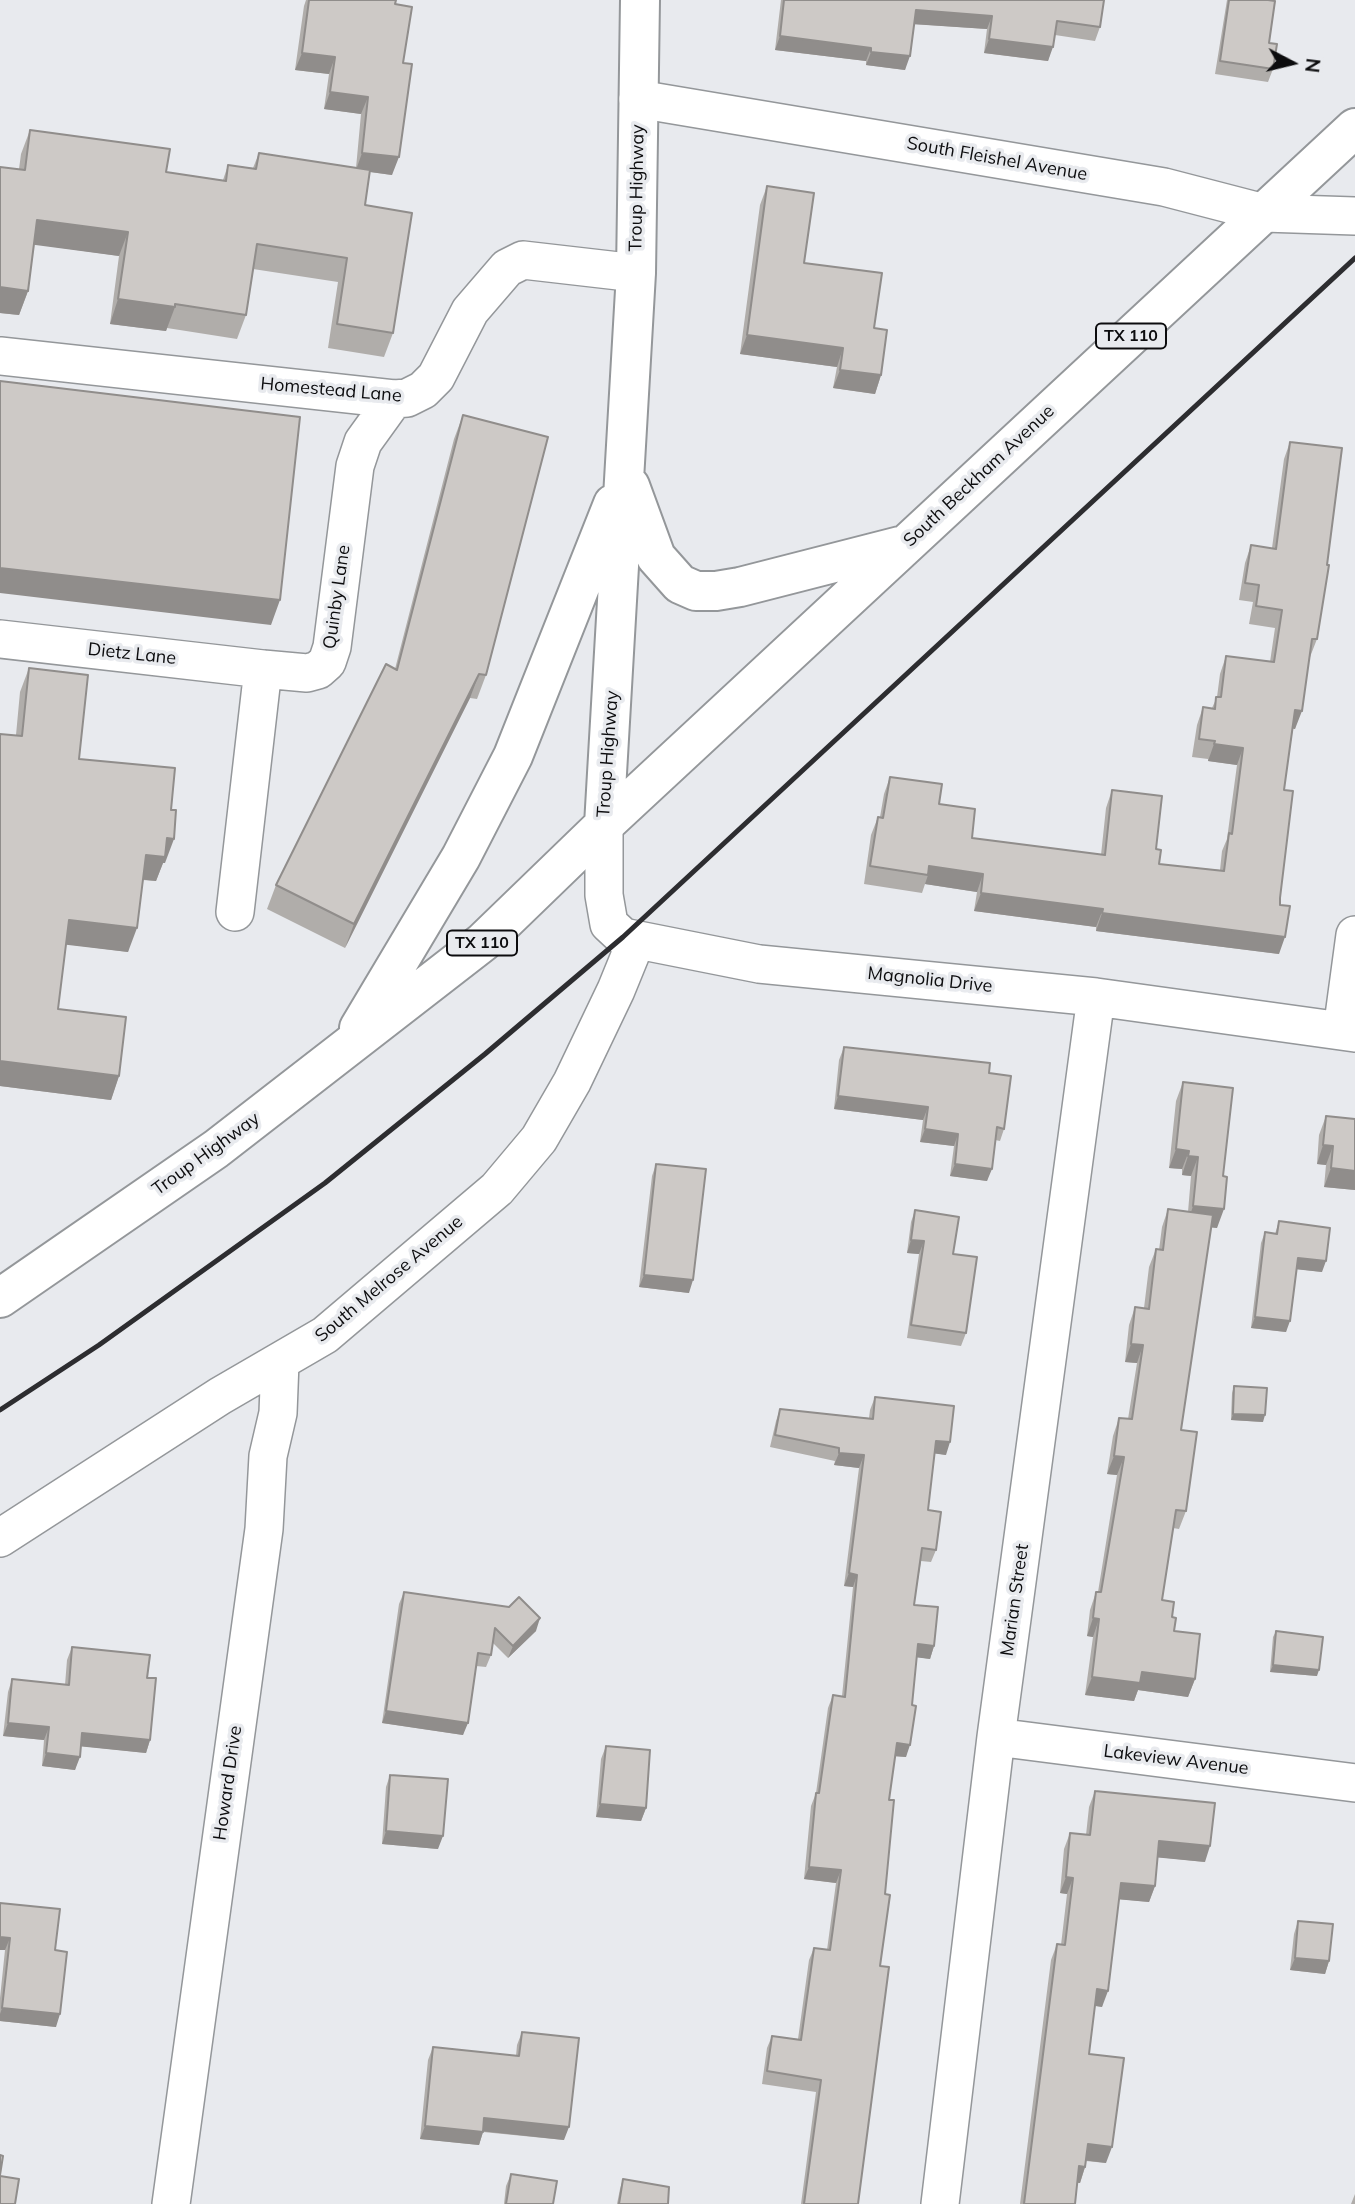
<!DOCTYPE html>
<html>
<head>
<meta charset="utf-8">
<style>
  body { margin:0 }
  #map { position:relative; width:1355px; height:2204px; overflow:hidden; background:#e8eaee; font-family:Mulish,sans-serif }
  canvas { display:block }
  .north { position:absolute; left:1257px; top:28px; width:70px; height:70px; -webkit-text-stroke:5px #e8eaee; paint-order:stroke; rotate:97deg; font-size:19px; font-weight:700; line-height:28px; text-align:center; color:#0c0c0e }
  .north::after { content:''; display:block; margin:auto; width:24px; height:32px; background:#0c0c0e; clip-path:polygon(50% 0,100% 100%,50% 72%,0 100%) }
</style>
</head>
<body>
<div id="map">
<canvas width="1355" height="2204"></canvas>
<div class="north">N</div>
</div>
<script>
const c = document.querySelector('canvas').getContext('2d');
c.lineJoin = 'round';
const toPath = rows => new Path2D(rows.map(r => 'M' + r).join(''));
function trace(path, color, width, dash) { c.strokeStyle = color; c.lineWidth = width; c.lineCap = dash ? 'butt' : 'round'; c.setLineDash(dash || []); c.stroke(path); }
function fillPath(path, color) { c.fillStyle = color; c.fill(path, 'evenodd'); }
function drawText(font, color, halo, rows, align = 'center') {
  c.font = font + ' Mulish,sans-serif'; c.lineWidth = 7; c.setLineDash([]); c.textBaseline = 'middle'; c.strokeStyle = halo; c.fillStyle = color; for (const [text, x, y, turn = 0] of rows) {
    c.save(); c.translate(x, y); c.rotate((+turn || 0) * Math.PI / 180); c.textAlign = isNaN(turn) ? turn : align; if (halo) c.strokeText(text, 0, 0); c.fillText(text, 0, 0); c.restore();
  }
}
const minor = toPath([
  [638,99,1164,187,1264,213,1355,216],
  [0,356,394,399,407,398,423,390,436,377,470,311,507,268,523,260,636,273],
  [0,639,263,669,307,673,318,670,327,662,332,647,355,466,363,442,394,399],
  [604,825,604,895,609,924,623,937,759,964,1096,997,1355,1033],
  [235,912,263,669],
  [1342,1031,1355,935],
  [0,1538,220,1396,325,1335,497,1189,539,1139,572,1082,616,990,636,941],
  [996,1737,1355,1783],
  [171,2204,264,1529,268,1456,278,1413,280,1362],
  [940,2204,996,1737,1096,997]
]);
const major = toPath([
  [630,486,656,557,680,584,696,591,716,591,740,587,900,546],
  [604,825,636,273,640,0],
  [359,1028,461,857,513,756,613,504],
  [0,1298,216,1149,483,942,604,825,1355,128]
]);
const rail = toPath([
  [0,1410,99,1345,325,1183,485,1054,623,937,1355,258]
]);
const wall = toPath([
  [306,0,396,0,395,4,403,63,392,175,370,172,365,205,393,333,384,357,328,348,338,282,253,269,246,315,237,339,167,328,166,331,110,324,119,256,34,244,28,291,19,315,0,313,0,167,19,169,21,154,30,130,166,172,223,180,228,165,253,168,259,153,356,168,361,114,324,109,329,74,295,70,304,6],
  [781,0,1104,0,1100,27,1095,41,1055,35,1048,61,984,53,987,29,914,24,905,70,866,65,866,61,775,50],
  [1227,0,1268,0,1269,43,1273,69,1268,82,1215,74],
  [767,186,804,263,874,328,881,375,875,394,833,388,837,367,740,354,760,205],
  [463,415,486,675,477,699,470,698,345,948,267,909,276,885,395,669,454,439],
  [1290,442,1317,639,1310,657,1309,657,1295,729,1293,728,1284,790,1279,954,1096,931,1096,927,974,911,977,892,925,884,922,893,864,884,871,835,878,817,880,817,884,794,890,777,939,804,972,838,1101,855,1106,808,1112,790,1156,849,1159,864,1220,870,1222,851,1227,839,1237,765,1208,761,1208,759,1192,757,1197,725,1203,707,1212,708,1217,697,1220,674,1226,656,1270,662,1275,628,1249,624,1253,602,1239,600,1245,563,1251,545,1272,548,1284,459],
  [29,668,79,759,165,863,163,863,156,881,143,880,128,952,66,944,58,1009,119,1076,111,1100,0,1086,16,735,20,692],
  [844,1047,989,1073,1004,1129,1000,1141,995,1140,987,1181,950,1176,954,1146,920,1142,923,1120,834,1109,839,1060],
  [1183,1082,1223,1176,1217,1228,1211,1227,1181,1430,1186,1511,1179,1529,1173,1528,1162,1600,1172,1617,1174,1631,1195,1679,1188,1697,1138,1690,1134,1701,1085,1695,1093,1637,1087,1636,1090,1610,1096,1592,1098,1592,1117,1475,1107,1474,1113,1436,1119,1418,1128,1419,1137,1363,1125,1362,1129,1325,1135,1307,1144,1308,1149,1267,1156,1249,1159,1250,1162,1227,1168,1209,1188,1212,1191,1176,1182,1175,1182,1169,1169,1168,1176,1101],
  [1326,1116,1355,1119,1355,1190,1324,1187,1326,1165,1317,1164,1319,1135],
  [656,1164,689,1293,639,1287,652,1176],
  [915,1210,953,1254,966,1333,961,1346,907,1338,919,1254,907,1253,911,1222],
  [1279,1221,1322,1272,1297,1269,1286,1332,1251,1328,1261,1243,1265,1232,1275,1234],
  [1234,1386,1263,1422,1231,1420,1232,1393],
  [875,1397,946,1455,934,1453,928,1510,936,1550,931,1562,921,1561,914,1605,934,1646,930,1659,917,1657,906,1757,895,1756,889,1800,885,1894,880,1966,858,2204,801,2204,816,2092,762,2084,767,2048,772,2036,798,2039,809,1960,814,1948,827,1950,836,1883,804,1879,811,1806,816,1793,828,1708,833,1695,842,1696,853,1587,844,1586,859,1468,834,1465,835,1461,770,1447,776,1421,780,1409,869,1418,870,1410],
  [404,1592,536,1631,508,1658,492,1642,491,1655,486,1667,476,1666,463,1735,382,1723,399,1604],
  [1276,1631,1317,1676,1270,1672,1273,1637],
  [72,1647,147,1678,150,1740,146,1753,81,1746,75,1770,42,1766,44,1740,3,1736,8,1692,12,1679,65,1685,67,1660],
  [606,1746,646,1808,641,1821,596,1817,601,1759],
  [390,1775,438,1849,382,1844,386,1787],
  [1095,1791,1205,1862,1157,1857,1155,1886,1149,1902,1119,1899,1102,2007,1095,2006,1089,2054,1106,2163,1086,2161,1085,2167,1080,2183,1077,2183,1075,2204,1020,2204,1051,1960,1057,1944,1061,1945,1067,1894,1060,1893,1064,1849,1070,1833,1086,1835,1089,1807],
  [0,1903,55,1950,56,2027,0,2021,0,1998,5,1950,0,1950],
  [1298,1921,1329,1961,1325,1974,1290,1970,1294,1934],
  [522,2032,564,2140,483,2132,479,2145,420,2139,428,2060,433,2047,516,2056,517,2045],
  [511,2174,553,2204,504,2204,506,2186],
  [623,2179,668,2204,617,2204,620,2189],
  [1355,2194,1355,2204,1351,2204]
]);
const shadedWall = toPath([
  [916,10,992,16,987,29,911,24],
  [780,36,871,48,866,61,775,50],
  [989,39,1053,47,1048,61,984,53],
  [871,52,910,56,905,70,866,65],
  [302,53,335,57,329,74,295,70],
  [330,92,368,97,361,114,324,109],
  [362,153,399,157,392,175,356,170],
  [37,220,128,232,119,256,28,244],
  [0,287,28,291,19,315,0,313],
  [118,299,175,307,166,331,110,324],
  [747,335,843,348,837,367,740,354],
  [840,370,881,375,875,394,833,388],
  [0,568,280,600,271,625,0,593],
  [479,674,470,698,345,948,354,924],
  [1295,710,1302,711,1295,729,1289,728],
  [1214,744,1243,748,1237,765,1208,761],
  [167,838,174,839,165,863,163,863,156,881,137,879,146,855],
  [929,866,983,874,977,892,925,884,928,875],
  [981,893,1103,909,1096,927,974,911],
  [1102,913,1285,937,1279,954,1096,931],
  [69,920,137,928,128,952,60,944],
  [0,1061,119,1076,111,1100,0,1086],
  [838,1096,928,1107,923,1120,834,1109],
  [925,1129,958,1134,954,1146,920,1142],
  [1323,1145,1333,1146,1326,1165,1317,1164],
  [1176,1149,1189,1151,1182,1169,1169,1168],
  [1188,1156,1198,1157,1191,1176,1182,1175],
  [955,1164,992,1169,987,1181,950,1176],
  [1331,1168,1355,1171,1355,1190,1324,1187],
  [1193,1206,1224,1209,1217,1228,1187,1225],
  [911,1240,924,1241,919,1254,907,1253],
  [1298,1258,1326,1261,1322,1272,1294,1269],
  [644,1275,693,1280,689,1293,639,1287],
  [1255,1317,1290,1321,1286,1332,1251,1328],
  [1131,1344,1143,1345,1137,1363,1125,1362],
  [1233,1414,1265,1415,1263,1422,1231,1420],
  [936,1441,950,1442,946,1455,931,1453],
  [839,1453,864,1455,859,1468,834,1465],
  [1114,1456,1124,1457,1117,1475,1107,1474],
  [849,1573,857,1575,853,1587,844,1586],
  [540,1618,536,1631,508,1658,513,1646],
  [1093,1618,1099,1619,1093,1637,1087,1636],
  [918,1644,934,1646,930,1659,914,1657],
  [1273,1665,1319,1670,1317,1676,1270,1672],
  [1142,1672,1195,1679,1188,1697,1138,1690,1134,1701,1085,1695,1092,1677],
  [386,1711,468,1723,463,1735,382,1723],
  [8,1723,49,1727,44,1740,3,1736],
  [82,1733,150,1740,146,1753,77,1746],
  [897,1743,910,1745,906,1757,892,1756],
  [46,1753,80,1757,75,1770,42,1766],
  [600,1804,646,1808,641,1821,596,1817],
  [386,1831,443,1836,438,1849,382,1844],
  [1159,1841,1210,1846,1205,1862,1153,1857],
  [809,1867,841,1870,836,1883,804,1879],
  [1066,1877,1073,1878,1067,1894,1060,1893],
  [1121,1883,1155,1886,1149,1902,1115,1899],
  [0,1937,10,1938,5,1950,0,1950],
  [1295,1958,1329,1961,1325,1974,1290,1970],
  [1097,1989,1108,1991,1102,2007,1091,2005],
  [2,2008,60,2014,56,2027,0,2021,0,2014],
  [484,2118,569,2127,564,2140,480,2131],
  [425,2126,483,2132,479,2145,420,2139],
  [1088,2144,1112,2147,1106,2163,1082,2160],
  [1079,2166,1085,2167,1080,2183,1073,2182]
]);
const building = toPath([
  [309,0,396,0,395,4,412,7,403,63,412,64,399,157,362,153,368,97,330,92,335,57,302,53,309,0],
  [784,0,1104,0,1100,27,1057,21,1053,47,989,39,992,16,916,10,910,56,871,52,871,48,780,36,784,0],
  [1229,0,1268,0,1275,1,1269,43,1277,44,1273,69,1220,61,1229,0],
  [30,130,170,149,166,172,226,181,228,165,256,169,259,153,370,170,365,205,412,213,393,333,337,324,347,258,257,244,246,315,175,304,175,307,118,299,128,232,37,220,28,291,0,287,0,167,25,170,30,130],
  [767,186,814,193,804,263,882,273,874,328,887,330,881,375,840,370,843,348,747,335,767,186],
  [0,381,300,417,280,600,0,568,0,381],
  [463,415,548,437,486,675,479,674,354,924,276,885,386,664,397,670,463,415],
  [1290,442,1342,448,1327,565,1329,565,1317,639,1312,639,1302,711,1295,710,1284,790,1293,791,1280,898,1280,905,1290,906,1285,937,1102,913,1103,909,981,893,983,874,929,866,928,875,870,866,878,817,883,818,890,777,942,784,939,804,975,809,972,838,1105,855,1112,790,1162,796,1156,849,1161,850,1159,864,1224,871,1229,833,1232,834,1243,748,1214,744,1215,741,1199,739,1203,707,1215,709,1216,697,1221,697,1226,656,1274,662,1282,610,1256,606,1259,585,1245,583,1251,545,1276,549,1290,442],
  [29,668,88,675,79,759,175,768,171,810,176,810,174,839,167,838,165,857,146,855,137,928,69,920,58,1009,126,1017,119,1076,0,1061,0,734,22,736,29,668],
  [844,1047,990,1063,989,1073,1011,1076,1004,1129,997,1127,992,1169,955,1164,958,1134,925,1129,928,1107,838,1096,844,1047],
  [1183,1082,1233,1088,1223,1176,1227,1177,1224,1209,1193,1206,1198,1157,1188,1156,1189,1151,1176,1149,1183,1082],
  [1326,1116,1355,1119,1355,1171,1331,1168,1333,1146,1323,1145,1326,1116],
  [656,1164,706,1169,693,1280,644,1275,656,1164],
  [1168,1209,1213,1215,1181,1430,1197,1432,1186,1511,1176,1510,1162,1600,1174,1602,1172,1617,1176,1618,1174,1631,1200,1634,1195,1679,1142,1672,1140,1683,1092,1677,1099,1619,1093,1618,1096,1592,1101,1592,1124,1457,1114,1456,1119,1418,1132,1419,1143,1345,1131,1344,1135,1307,1149,1309,1156,1249,1163,1250,1168,1209],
  [915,1210,959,1217,953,1254,977,1257,966,1333,911,1325,924,1241,911,1240,915,1210],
  [1279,1221,1330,1228,1326,1261,1298,1258,1290,1321,1255,1317,1265,1232,1277,1234,1279,1221],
  [1234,1386,1267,1388,1265,1415,1233,1414,1234,1386],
  [875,1397,954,1406,950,1442,936,1441,928,1510,941,1512,936,1550,922,1548,914,1605,938,1607,934,1646,918,1644,912,1705,916,1706,910,1745,897,1743,889,1800,894,1800,885,1894,890,1895,880,1966,889,1967,858,2204,804,2204,821,2080,767,2071,772,2036,801,2040,814,1948,830,1950,841,1870,809,1867,816,1793,819,1793,833,1695,845,1697,857,1575,849,1573,864,1455,839,1453,839,1448,775,1435,780,1409,873,1419,875,1397],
  [404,1592,509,1607,519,1597,540,1618,513,1646,495,1628,491,1655,478,1653,468,1723,386,1711,404,1592],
  [1276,1631,1323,1637,1319,1670,1273,1665,1276,1631],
  [72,1647,150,1655,147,1678,156,1678,150,1740,82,1733,80,1757,46,1753,49,1727,8,1723,12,1679,69,1685,72,1647],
  [606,1746,650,1750,646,1808,600,1804,606,1746],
  [390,1775,448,1779,443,1836,386,1831,390,1775],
  [1095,1791,1215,1803,1210,1846,1159,1841,1155,1886,1121,1883,1108,1991,1097,1989,1089,2054,1124,2058,1112,2147,1088,2144,1085,2167,1079,2166,1075,2204,1024,2204,1057,1944,1065,1945,1073,1878,1066,1877,1070,1833,1090,1835,1095,1791],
  [0,1903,60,1909,55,1950,67,1952,60,2014,2,2008,10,1938,0,1937,0,1903],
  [1298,1921,1333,1924,1329,1961,1295,1958,1298,1921],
  [522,2032,579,2038,569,2127,484,2118,483,2132,425,2126,433,2047,519,2056,522,2032],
  [0,2155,3,2156,0,2175,0,2155],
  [511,2174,557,2181,553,2204,506,2204,511,2174],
  [0,2176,19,2179,15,2204,0,2204,0,2176],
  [623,2179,669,2187,668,2204,619,2204,623,2179]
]);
const shields = [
  [1131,336,70],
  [482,943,70]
];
const shieldNames = [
  ["TX 110",1131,336],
  ["TX 110",482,943]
];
const streetNames = [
  ["South Fleishel Avenue",997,159,10],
  ["Troup Highway",637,188,-89],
  ["Homestead Lane",331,390,5],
  ["South Beckham Avenue",979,476,-43],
  ["Quinby Lane",337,597,-82],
  ["Dietz Lane",132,654,6],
  ["Troup Highway",608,754,-86],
  ["Magnolia Drive",930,980,6],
  ["Troup Highway",206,1154,-36],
  ["South Melrose Avenue",389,1279,-40],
  ["Marian Street",1015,1600,-82],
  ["Lakeview Avenue",1176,1760,7],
  ["Howard Drive",228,1783,-82]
];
trace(minor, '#94979a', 40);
trace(major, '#94979a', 42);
trace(minor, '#fff', 37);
trace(major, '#fff', 38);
trace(rail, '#2d2d30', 5);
fillPath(wall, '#b0adaa');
fillPath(shadedWall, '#908d8b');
fillPath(building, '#cdc9c6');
trace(building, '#908d8b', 2);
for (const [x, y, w] of shields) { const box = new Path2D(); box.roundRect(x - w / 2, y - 12.5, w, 25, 5); c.fillStyle = '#e8eaee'; c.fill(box); trace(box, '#0c0c0e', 2); }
drawText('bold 16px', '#0c0c0e', null, shieldNames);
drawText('18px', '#0c0c0e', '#e8eaee', streetNames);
</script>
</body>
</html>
